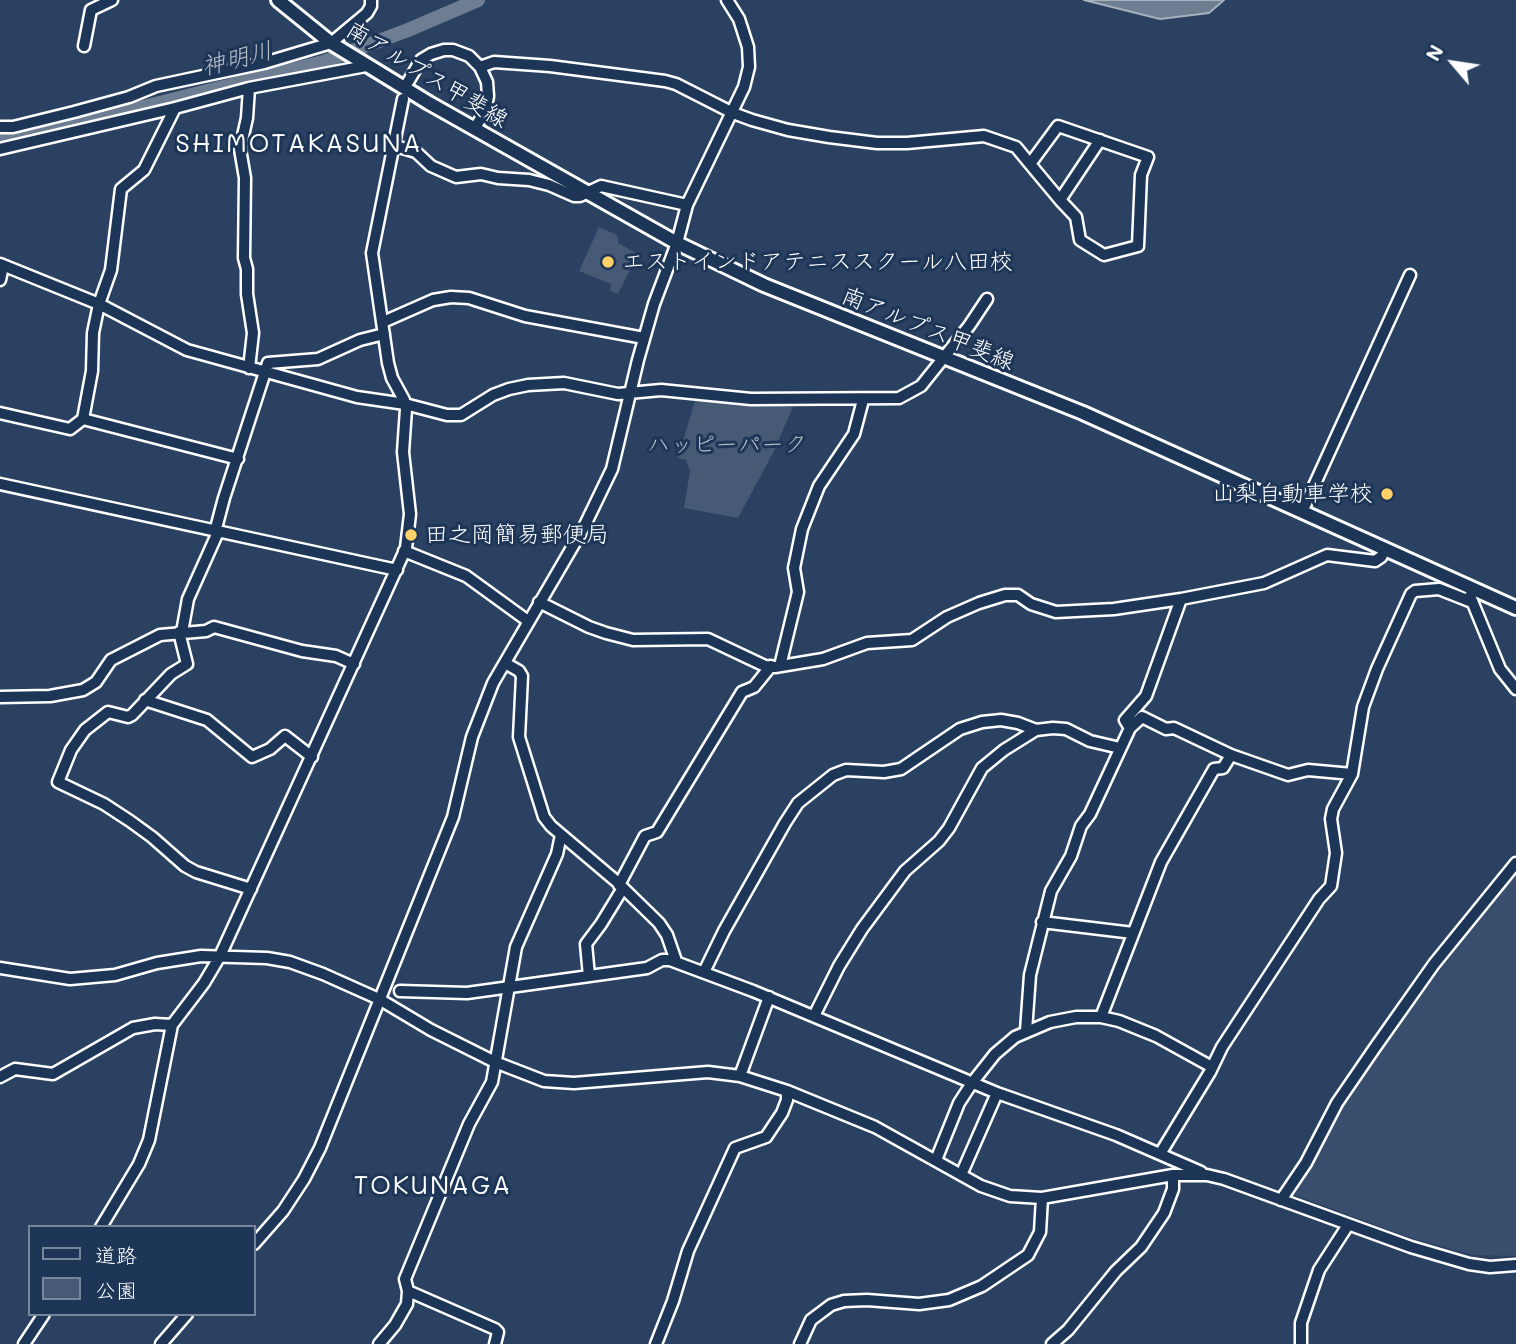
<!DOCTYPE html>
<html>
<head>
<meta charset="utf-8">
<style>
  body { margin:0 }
  #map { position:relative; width:1516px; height:1344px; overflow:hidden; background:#2a4161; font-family:Mali,"Klee One",sans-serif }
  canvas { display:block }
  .legend { position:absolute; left:28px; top:1225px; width:228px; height:91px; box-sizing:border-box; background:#1d3557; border:2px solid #77869a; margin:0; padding:9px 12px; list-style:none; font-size:21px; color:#fff }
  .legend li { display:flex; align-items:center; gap:14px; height:35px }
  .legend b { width:35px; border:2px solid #77869a }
  .north { position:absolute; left:1418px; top:28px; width:70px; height:70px; -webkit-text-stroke:5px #1d3557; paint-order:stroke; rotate:299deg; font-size:19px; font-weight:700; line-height:28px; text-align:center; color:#fff }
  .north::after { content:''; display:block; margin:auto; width:24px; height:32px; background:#fff; clip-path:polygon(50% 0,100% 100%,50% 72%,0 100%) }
</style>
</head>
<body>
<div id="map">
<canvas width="1516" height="1344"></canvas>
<ul class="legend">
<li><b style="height:9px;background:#1d3557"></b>道路</li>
<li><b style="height:19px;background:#465975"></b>公園</li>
</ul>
<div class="north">N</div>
</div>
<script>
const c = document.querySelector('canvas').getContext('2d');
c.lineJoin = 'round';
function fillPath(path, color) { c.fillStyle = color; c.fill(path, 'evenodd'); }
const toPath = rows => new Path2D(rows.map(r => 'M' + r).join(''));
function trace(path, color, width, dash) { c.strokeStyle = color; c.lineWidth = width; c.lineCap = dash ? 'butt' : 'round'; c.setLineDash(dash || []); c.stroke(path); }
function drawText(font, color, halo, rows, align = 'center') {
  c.font = font + ' Mali,"Klee One",sans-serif'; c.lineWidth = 6; c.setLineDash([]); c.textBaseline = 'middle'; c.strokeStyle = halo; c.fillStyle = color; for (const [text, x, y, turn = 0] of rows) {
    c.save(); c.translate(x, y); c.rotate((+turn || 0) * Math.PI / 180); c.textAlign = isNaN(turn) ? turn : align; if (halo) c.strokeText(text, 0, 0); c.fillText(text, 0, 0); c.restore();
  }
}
const built = toPath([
  [1516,869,1516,1256,1474,1255,1408,1237,1295,1195,1294,1185,1310,1166,1331,1123,1355,1080,1462,930]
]);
const green = toPath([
  [599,227,615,234,618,238,618,243,638,254,618,294,610,291,611,284,579,271],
  [696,397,793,407,774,451,738,518,684,508,690,471,686,460,678,458]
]);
const water = toPath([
  [1084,0,1224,0,1209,13,1160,19,1084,0]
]);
const river = toPath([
  [0,140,28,136,323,62,408,30,478,0]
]);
const minor = toPath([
  [84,46,91,10,112,0],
  [480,67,494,62,550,66,665,81,676,84,733,113,752,120,788,130,829,137,877,143,907,143,984,136,1016,147,1030,164,1060,200,1076,217,1080,240,1104,255,1138,246,1141,175,1148,157,1058,126,1030,164],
  [408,82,421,60,431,54,444,50,453,50,469,56,480,67,487,82,488,96,485,112,474,129],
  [249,88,247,118,240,149,245,178,244,258,247,269,247,294,253,333,249,368],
  [175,108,144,170,121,189,111,270,99,304,93,333,92,371,83,419,238,459],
  [0,127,13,127,74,112,129,97,156,86,264,63,331,43,367,13,371,6,371,0],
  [392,145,416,152,431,166,456,177,481,174,498,178,529,180,549,185,574,196,580,196,601,186,687,205],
  [0,149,175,108,249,88,366,66],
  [1060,200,1100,140],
  [0,264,99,304,187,350,357,397,405,404,447,415,461,415,493,395,509,389,528,385,564,383,618,394,661,390,751,399,899,398,921,386,969,326,987,299],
  [0,280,3,266],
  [383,322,433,300,451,297,469,298,525,316,644,338],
  [0,413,70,429,83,419],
  [0,484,397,570],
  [1302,512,1410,275],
  [215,532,224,498,268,363,318,359,360,340,384,334],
  [404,551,466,576,528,621],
  [1470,596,1500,669,1516,689],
  [539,602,589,627,606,633,633,640,708,639,765,666,775,667,823,659,867,643,912,640,947,617,979,603,1005,595,1018,595,1031,604,1056,612,1114,609,1181,599,1264,583,1327,555,1375,561,1381,557,1385,550],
  [179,632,187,664,171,674,132,715,128,717,108,712,85,730,71,750,58,782,104,804,130,821,152,837,185,866,196,872,251,889],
  [182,632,188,599,218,532],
  [505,663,519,671,522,676,519,737,544,817,551,826,616,881,659,923,667,935,676,961],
  [780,666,798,592,794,568,802,529,819,486,854,434,863,400],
  [0,697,50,696,83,690,96,682,111,660,160,635,206,631,214,627,302,651,336,656,354,664],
  [145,700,207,720,252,757,270,749,285,736,312,757],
  [1130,728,1125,720,1146,696,1181,599],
  [619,885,645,836,657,832,742,692,754,687,771,666],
  [1042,922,1133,933],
  [0,968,70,979,115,975,157,963,201,956,267,958,290,962,323,974,379,999,431,1030,495,1062,544,1081,574,1083,708,1072,740,1076,787,1091,875,1127,981,1186,1010,1196,1042,1198,1173,1175,1207,1175,1224,1179,1411,1247,1469,1264,1490,1267,1516,1265],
  [704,972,724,931,785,823,798,803,833,775,846,770,884,772,901,769,960,729,982,722,1001,720,1018,723,1036,730],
  [589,976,586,944,601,924,623,888],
  [400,991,467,993,647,968,662,960,670,960,753,991,997,1093,1116,1135,1201,1172],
  [814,1016,839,966,862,929,905,871,939,841,949,828,982,768,1004,750,1036,730,1053,728,1066,729,1090,741,1120,748],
  [1101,1017,1119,1021,1156,1036,1212,1067],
  [1026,1031,1030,975,1051,891,1071,856,1081,826,1090,814,1130,728,1142,717,1166,729,1174,728,1231,755,1288,775,1308,770,1352,774],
  [740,1076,769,997],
  [0,1077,15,1069,53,1074,133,1028,155,1024,172,1025],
  [1160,1154,1210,1072,1222,1047,1319,899,1331,886,1336,853,1331,819,1333,809,1352,774,1363,707,1377,669,1411,594,1415,591,1439,589,1472,602],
  [936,1160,959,1103,972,1083,995,1054,1015,1037,1050,1022,1076,1017,1101,1017,1161,862,1214,769,1223,768,1231,755],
  [961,1175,997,1093],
  [1281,1200,1306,1163,1337,1103,1374,1049,1434,964,1516,863],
  [101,1227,139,1164,149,1140,172,1025,204,983,220,956,406,548,410,514,403,452,406,409,404,400,392,378,388,363,372,253,403,99],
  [254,1244,283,1211,304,1179,320,1148,453,817,472,737,493,683,584,527,612,469,638,360,654,304,677,243,687,205,744,87,749,67,748,47,739,19,727,0],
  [24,1344,44,1314],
  [161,1344,187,1314],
  [379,1344,395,1325,407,1304,408,1291],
  [495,1344,498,1332,495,1329,408,1291,405,1279,469,1124,492,1082,516,947,557,854,561,835],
  [656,1344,673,1301,688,1251,735,1148,766,1137,782,1113,787,1100,787,1091],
  [800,1344,811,1320,831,1305,844,1301,867,1300,919,1304,949,1300,982,1286,1028,1255,1040,1232,1042,1198],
  [1052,1344,1068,1330,1116,1271,1141,1247,1164,1213,1173,1189,1173,1175],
  [1301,1344,1301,1323,1319,1270,1348,1225]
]);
const major = toPath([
  [278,0,331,43,429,103,677,243,764,285,1083,413,1516,608]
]);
const markers = [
  [608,262,7,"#ffd166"],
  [1387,494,7,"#ffd166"],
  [411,535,7,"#ffd166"]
];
const streetNames = [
  ["南アルプス甲斐線",427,75,31],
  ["南アルプス甲斐線",928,329,22]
];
const poiNames = [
  ["エストインドアテニススクール八田校",622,262],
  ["山梨自動車学校",1373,494,"right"],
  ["田之岡簡易郵便局",425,535]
];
const parkNames = [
  ["ハッピーパーク",727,445]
];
const waterNames = [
  ["神明川",237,59,-14]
];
const quarterNames = [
  ["SHIMOTAKASUNA",299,144],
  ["TOKUNAGA",433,1186]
];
fillPath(built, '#394e6c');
fillPath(green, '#465975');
fillPath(water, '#6d7d92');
trace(water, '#a7b1be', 2);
trace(river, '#6d7d92', 14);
trace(minor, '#fff', 15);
trace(major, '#fff', 18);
trace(minor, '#1d3557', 10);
trace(major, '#1d3557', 12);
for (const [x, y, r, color] of markers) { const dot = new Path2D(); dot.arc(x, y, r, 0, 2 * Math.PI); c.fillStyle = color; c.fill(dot); trace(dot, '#1d3557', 2.5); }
drawText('23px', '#fff', '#1d3557', streetNames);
drawText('23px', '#fff', '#1d3557', poiNames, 'left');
drawText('23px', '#b5bdc8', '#1d3557', parkNames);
drawText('italic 24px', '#b6bec8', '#1d3557', waterNames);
c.letterSpacing = '2px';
drawText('26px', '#fff', '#1d3557', quarterNames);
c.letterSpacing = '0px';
</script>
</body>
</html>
